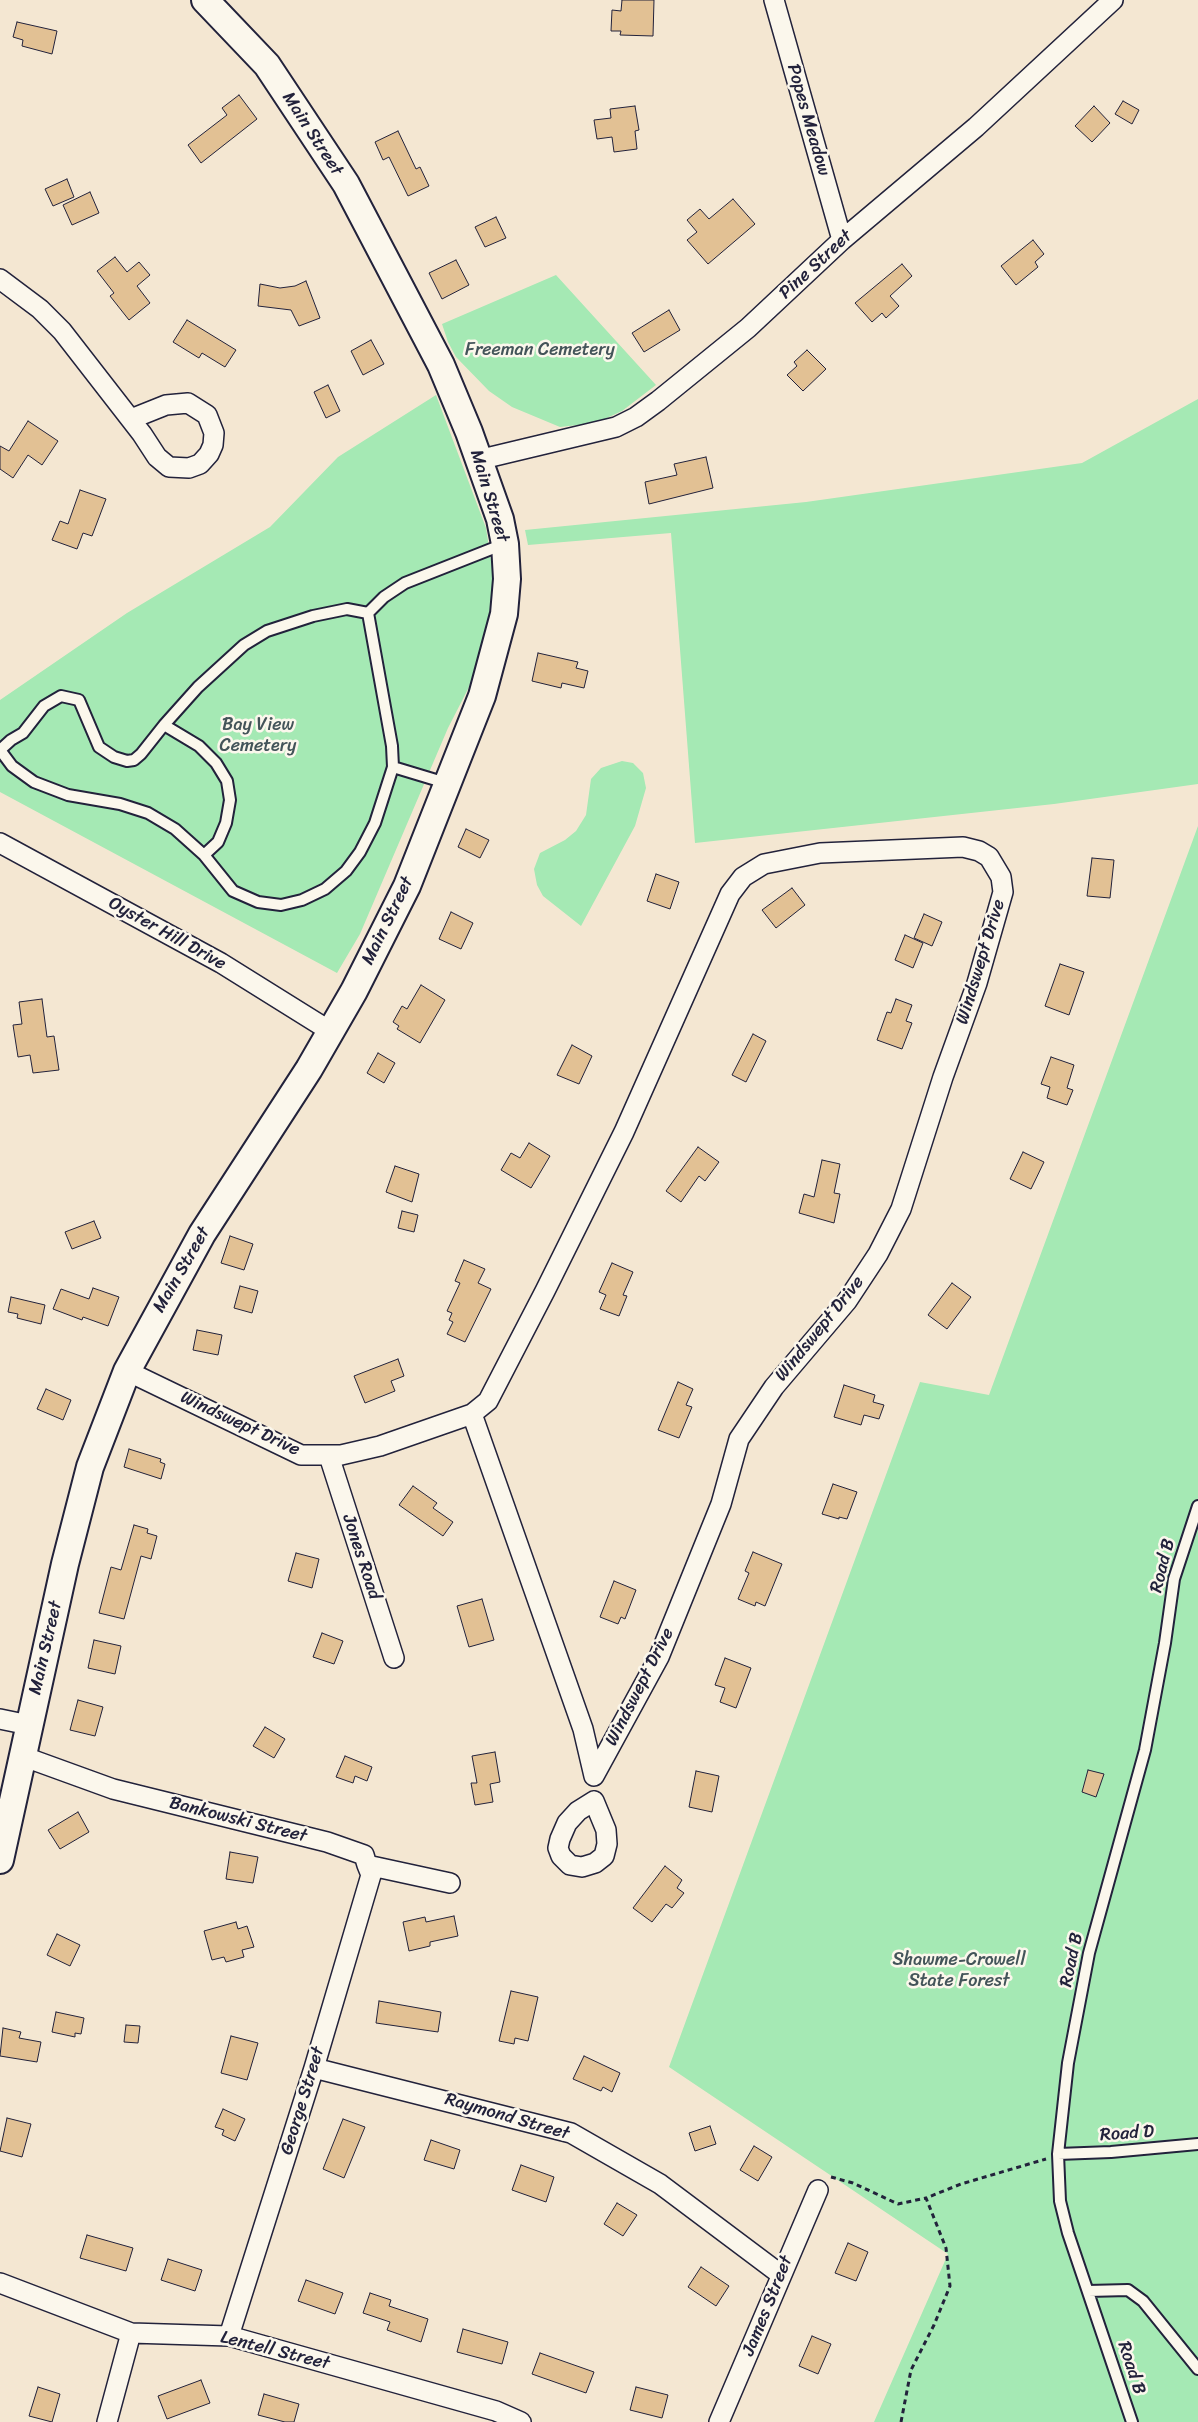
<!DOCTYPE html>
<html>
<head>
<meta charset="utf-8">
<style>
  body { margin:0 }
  canvas { display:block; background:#f4e7d2 }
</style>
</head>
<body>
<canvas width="1198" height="2422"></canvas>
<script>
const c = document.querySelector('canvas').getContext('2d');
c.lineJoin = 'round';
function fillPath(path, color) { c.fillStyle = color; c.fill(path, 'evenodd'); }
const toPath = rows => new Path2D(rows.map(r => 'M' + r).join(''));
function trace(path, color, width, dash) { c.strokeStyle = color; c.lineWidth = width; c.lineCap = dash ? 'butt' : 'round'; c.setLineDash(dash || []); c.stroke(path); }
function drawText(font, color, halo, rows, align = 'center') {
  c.font = font + ' Sriracha,sans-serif'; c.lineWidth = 5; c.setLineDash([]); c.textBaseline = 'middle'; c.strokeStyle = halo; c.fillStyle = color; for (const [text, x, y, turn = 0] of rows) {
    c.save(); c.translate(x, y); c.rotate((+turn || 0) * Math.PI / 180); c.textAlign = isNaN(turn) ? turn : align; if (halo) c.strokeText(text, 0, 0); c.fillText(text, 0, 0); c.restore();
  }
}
const green = toPath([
  [556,275,656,385,622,411,596,423,560,427,512,407,489,391,456,357,448,342,442,324],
  [436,395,486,528,495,586,485,647,468,689,448,728,360,934,337,973,0,792,0,700,127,613,270,527,338,457],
  [1198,399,1198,784,1054,804,695,843,671,533,528,545,525,530,806,502,1082,463],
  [622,761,633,763,643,773,646,788,635,826,581,926,543,896,537,885,534,869,540,853,565,840,576,831,586,815,591,779,601,768],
  [1198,826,1198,2422,874,2422,948,2254,669,2067,920,1382,989,1395]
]);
const building = toPath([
  [622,0,654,0,653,36,620,35,621,31,611,31,612,10,621,11,622,0],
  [17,22,57,31,52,54,22,46,23,40,13,37,17,22],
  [239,95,257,119,201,163,188,145,227,115,222,108,239,95],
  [1123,101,1139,110,1132,124,1115,114,1123,101],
  [635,106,639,130,635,131,637,149,614,152,612,137,597,139,594,120,611,118,610,109,635,106],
  [1094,106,1110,123,1092,142,1075,126,1094,106],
  [398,131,416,169,420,167,429,186,408,196,389,157,383,160,375,142,398,131],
  [67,179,74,197,53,206,45,189,67,179],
  [90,192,99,213,72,225,63,205,90,192],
  [733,199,755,224,708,264,687,240,697,232,687,220,700,209,709,219,733,199],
  [496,217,506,238,485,247,475,227,496,217],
  [1033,240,1044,254,1035,262,1038,267,1016,285,1001,266,1033,240],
  [115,257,127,272,139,262,150,275,137,286,150,303,129,320,110,296,114,293,97,271,115,257],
  [456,260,469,285,442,299,429,273,456,260],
  [902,264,912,276,890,296,899,306,886,318,882,313,872,322,855,303,902,264],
  [306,281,320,318,299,326,291,310,258,306,260,284,280,288,295,286,306,281],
  [669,310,680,330,644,352,632,333,669,310],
  [187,320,236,350,225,367,202,353,199,358,173,342,187,320],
  [371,340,384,364,363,375,351,351,371,340],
  [807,350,826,369,803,391,787,375,797,366,794,362,807,350],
  [328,385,340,411,326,418,314,392,328,385],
  [28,421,58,441,42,465,28,455,13,478,0,469,0,446,9,451,28,421],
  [706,457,713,488,649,504,645,482,677,475,674,464,706,457],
  [80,490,106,499,92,536,83,533,77,549,52,540,60,521,68,524,80,490],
  [538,653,578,662,576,668,588,671,584,688,562,683,561,688,532,681,538,653],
  [466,829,489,840,480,858,458,847,466,829],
  [1092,858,1114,860,1110,898,1087,896,1092,858],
  [656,874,679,882,670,909,647,901,656,874],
  [792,888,805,905,776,928,762,910,792,888],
  [451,912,473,923,461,949,439,939,451,912],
  [924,914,942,922,932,946,914,938,924,914],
  [905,935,923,943,913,968,895,960,905,935],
  [1060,964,1084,972,1069,1015,1045,1006,1060,964],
  [421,985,445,1000,420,1043,397,1029,399,1026,393,1022,402,1006,407,1009,421,985],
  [42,999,47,1037,54,1036,59,1070,33,1073,30,1055,18,1057,13,1025,22,1024,19,1002,42,999],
  [896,999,912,1005,906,1021,912,1023,902,1049,877,1040,887,1012,891,1013,896,999],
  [753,1034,766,1041,746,1082,732,1075,753,1034],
  [572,1045,592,1056,579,1084,557,1075,572,1045],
  [378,1053,395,1063,384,1083,367,1073,378,1053],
  [1051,1057,1074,1065,1067,1088,1073,1090,1067,1105,1047,1098,1050,1087,1041,1084,1051,1057],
  [529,1143,550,1156,531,1188,501,1170,511,1153,520,1158,529,1143],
  [698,1147,719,1162,705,1181,699,1176,681,1202,666,1191,698,1147],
  [1023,1152,1044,1162,1031,1189,1010,1179,1023,1152],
  [822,1160,840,1164,834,1193,840,1194,834,1223,799,1213,804,1194,814,1197,822,1160],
  [395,1166,419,1174,412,1202,386,1192,395,1166],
  [402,1211,418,1215,414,1232,398,1228,402,1211],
  [94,1221,101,1238,72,1249,65,1232,94,1221],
  [230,1236,253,1244,244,1270,221,1263,230,1236],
  [464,1260,485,1269,478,1283,491,1289,465,1342,447,1334,453,1322,449,1320,452,1313,447,1311,460,1283,455,1281,464,1260],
  [612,1263,633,1272,623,1295,627,1296,619,1316,600,1309,606,1295,599,1292,612,1263],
  [952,1283,971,1297,947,1329,928,1315,952,1283],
  [240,1286,258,1291,252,1313,234,1308,240,1286],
  [93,1288,119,1297,108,1326,83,1317,82,1320,53,1309,61,1289,89,1299,93,1288],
  [11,1297,45,1305,41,1324,17,1318,18,1314,8,1312,11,1297],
  [197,1330,222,1335,218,1355,193,1350,197,1330],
  [398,1359,404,1376,391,1381,395,1391,365,1403,354,1376,398,1359],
  [678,1382,693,1389,686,1405,692,1407,679,1438,658,1430,678,1382],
  [844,1385,875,1395,873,1402,884,1405,879,1419,864,1415,861,1425,834,1417,844,1385],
  [46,1389,71,1400,63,1420,37,1409,46,1389],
  [129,1449,161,1459,160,1462,165,1464,161,1479,124,1467,129,1449],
  [833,1484,857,1492,847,1519,839,1517,839,1519,822,1514,833,1484],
  [413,1486,437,1503,433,1508,453,1522,443,1536,399,1505,413,1486],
  [134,1525,148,1529,147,1533,157,1536,151,1559,141,1556,124,1619,99,1613,111,1567,121,1570,134,1525],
  [753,1552,782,1564,765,1606,756,1602,755,1606,738,1599,749,1573,745,1571,753,1552],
  [296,1553,319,1559,312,1588,288,1581,296,1553],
  [614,1581,636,1590,625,1619,621,1617,618,1624,600,1617,614,1581],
  [482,1599,494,1640,469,1647,457,1606,482,1599],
  [322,1633,343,1641,334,1664,313,1657,322,1633],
  [94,1640,121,1646,115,1674,88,1668,94,1640],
  [725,1658,751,1668,736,1708,720,1702,725,1688,715,1685,725,1658],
  [78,1700,103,1707,95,1736,70,1730,78,1700],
  [265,1727,285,1739,274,1758,253,1746,265,1727],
  [495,1752,500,1782,490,1784,493,1802,475,1805,471,1783,477,1783,472,1756,495,1752],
  [345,1756,372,1767,367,1781,355,1776,353,1783,336,1777,345,1756],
  [1088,1770,1104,1774,1096,1797,1082,1792,1088,1770],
  [696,1771,719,1776,712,1812,689,1807,696,1771],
  [78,1812,89,1832,60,1849,48,1830,78,1812],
  [230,1852,258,1857,253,1883,226,1879,230,1852],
  [665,1866,682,1880,677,1888,684,1893,672,1908,666,1904,652,1922,633,1908,665,1866],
  [454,1916,458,1936,430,1942,430,1946,409,1951,403,1922,425,1917,426,1922,454,1916],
  [236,1922,238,1929,247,1926,254,1947,242,1950,244,1957,226,1962,224,1957,212,1960,204,1931,236,1922],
  [57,1934,80,1945,70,1966,47,1955,57,1934],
  [511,1991,538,1997,528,2041,515,2038,514,2044,499,2041,511,1991],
  [379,2001,441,2012,438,2032,376,2023,379,2001],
  [56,2012,84,2018,81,2034,75,2033,75,2037,52,2032,56,2012],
  [126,2025,140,2026,138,2043,124,2042,126,2025],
  [3,2028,21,2032,19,2038,41,2042,37,2062,0,2056,3,2028],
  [231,2036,258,2043,247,2080,221,2073,231,2036],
  [584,2056,620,2073,612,2092,603,2087,601,2091,573,2079,584,2056],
  [223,2109,245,2119,235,2141,222,2135,224,2130,215,2127,223,2109],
  [7,2118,31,2124,22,2157,0,2151,7,2118],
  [343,2119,365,2127,344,2178,323,2169,343,2119],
  [710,2126,716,2144,695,2151,689,2133,710,2126],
  [431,2140,460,2150,454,2169,424,2160,431,2140],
  [754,2146,772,2157,758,2181,740,2170,754,2146],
  [521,2165,554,2177,546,2202,512,2190,521,2165],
  [617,2203,637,2215,623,2236,604,2224,617,2203],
  [87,2235,133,2248,126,2271,80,2258,87,2235],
  [848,2243,868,2252,856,2281,835,2273,848,2243],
  [168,2259,202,2270,195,2291,161,2280,168,2259],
  [701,2267,729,2286,716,2306,688,2287,701,2267],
  [306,2280,343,2293,335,2314,298,2301,306,2280],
  [370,2293,391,2300,389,2306,428,2319,421,2342,387,2330,390,2322,363,2313,370,2293],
  [463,2329,508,2342,502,2364,457,2352,463,2329],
  [812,2336,831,2344,818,2374,799,2366,812,2336],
  [540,2353,594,2372,586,2393,532,2374,540,2353],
  [201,2380,210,2403,167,2419,158,2396,201,2380],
  [38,2387,60,2394,52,2422,29,2416,38,2387],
  [636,2387,668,2395,662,2418,630,2410,636,2387],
  [264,2394,299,2404,294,2422,285,2422,258,2415,264,2394]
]);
const path = toPath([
  [831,2177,853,2183,898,2204,926,2198],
  [901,2422,911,2370,934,2325,950,2286,946,2248,926,2198,961,2184,1046,2159]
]);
const service = toPath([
  [368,613,384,597,405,583,504,544],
  [164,725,198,687,244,645,267,631,313,616,347,609,368,613,392,746,393,767],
  [204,855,175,829,148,813,120,804,68,795,34,782,12,766,0,750,11,740,23,733,44,706,61,696,79,700,99,747,114,757,127,761,134,760,141,754,164,725,199,746,216,763,227,781,230,800,226,823,218,842,204,855,233,891,258,902,281,905,302,900,325,889,346,871,360,852,375,823,393,767,446,783],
  [1058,2154,1111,2152,1198,2144],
  [1088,2291,1128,2290,1143,2301,1198,2369],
  [1132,2422,1068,2233,1060,2201,1058,2154,1068,2063,1089,1953,1145,1750,1165,1643,1174,1579,1198,1506]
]);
const minor = toPath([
  [774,0,842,240],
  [0,279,40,309,62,331,142,434,157,457,169,467,189,468,200,464,209,454,213,445,214,433,207,415,188,403,166,405,131,419],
  [478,460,616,427,636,417,658,401,748,328,842,240,976,127,1113,0],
  [0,843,221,963,330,1031],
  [127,1371,301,1455,341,1455,380,1446,472,1414,488,1401,545,1291,624,1132,730,894,743,877,764,864,820,853,963,847,979,851,989,857,1001,877,1003,892,977,983,943,1077,901,1209,878,1254,847,1301,774,1387,739,1439,721,1504,659,1657,594,1776,583,1729,472,1414],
  [329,1456,394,1658],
  [0,1719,29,1725],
  [22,1756,113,1789,327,1842,364,1855,367,1865,450,1883],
  [594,1801,606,1830,607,1844,604,1856,595,1863,582,1867,570,1865,561,1856,558,1848,560,1839,567,1823,578,1811,594,1801],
  [314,2068,571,2133,660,2184,780,2274],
  [0,2283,131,2333,229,2336,496,2411,521,2422],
  [229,2336,314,2068,371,1875,367,1865],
  [107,2422,131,2333],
  [719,2422,818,2190]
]);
const secondary = toPath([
  [0,1860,65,1564,90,1467,127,1371,202,1234,309,1069,354,991,407,886,482,696,504,614,507,579,505,544,500,519,469,432,441,365,346,184,267,65,205,0]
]);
const streetNames = [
  ["Popes Meadow",808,120,74],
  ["Main Street",312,134,57],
  ["Pine Street",816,265,-43],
  ["Main Street",489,496,73],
  ["Main Street",388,921,-64],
  ["Oyster Hill Drive",167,934,29],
  ["Windswept Drive",981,962,-73],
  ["Main Street",182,1270,-60],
  ["Windswept Drive",820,1329,-51],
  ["Windswept Drive",240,1424,25],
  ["Jones Road",361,1557,72],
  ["Road B",1163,1566,-76],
  ["Main Street",46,1648,-77],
  ["Windswept Drive",640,1687,-63],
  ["Bankowski Street",238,1820,14],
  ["Road B",1072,1960,-78],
  ["George Street",303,2101,-73],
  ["Raymond Street",507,2117,16],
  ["Road D",1127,2134,-4],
  ["James Street",768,2306,-68],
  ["Lentell Street",275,2351,14],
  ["Road B",1131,2368,72]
];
const parkNames = [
  ["Freeman Cemetery",540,350],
  ["Bay View",258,725],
  ["Cemetery",258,746],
  ["Shawme-Crowell",959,1960],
  ["State Forest",959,1981]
];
fillPath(green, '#a5e9b4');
fillPath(building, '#e2c194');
trace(building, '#22223b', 1);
trace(service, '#22223b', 14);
trace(minor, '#22223b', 22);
trace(secondary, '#22223b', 30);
trace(path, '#22223b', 3, [5, 4]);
trace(service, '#fbf7ec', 10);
trace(minor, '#fbf7ec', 19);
trace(secondary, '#fbf7ec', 26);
drawText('18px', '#22223b', '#fbf7ec', streetNames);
drawText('18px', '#435459', '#fbf7ec', parkNames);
</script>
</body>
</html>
